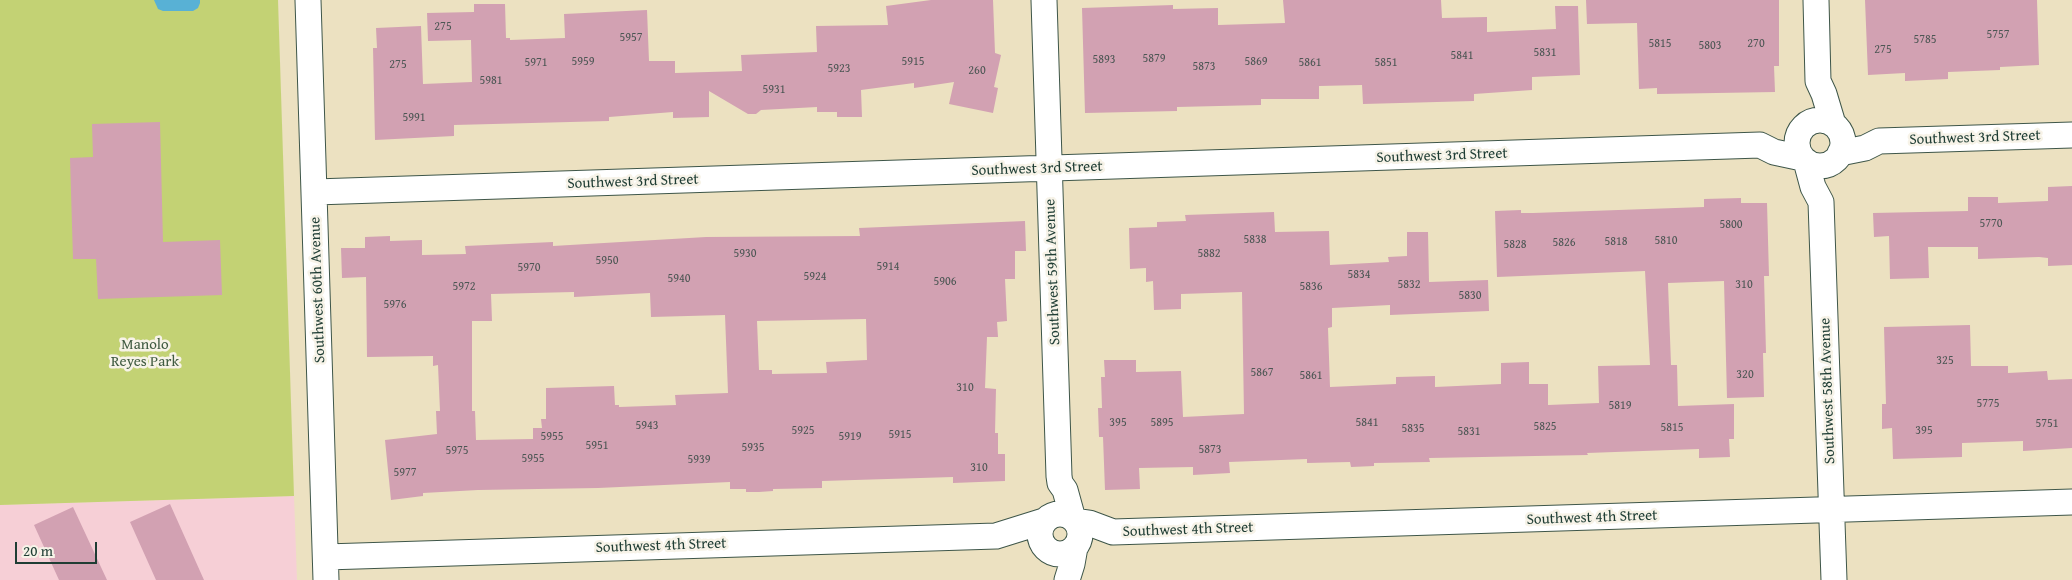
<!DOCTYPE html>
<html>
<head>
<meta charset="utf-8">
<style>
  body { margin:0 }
  #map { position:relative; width:2072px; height:580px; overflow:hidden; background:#ece1c1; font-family:"Gentium Book Plus",serif }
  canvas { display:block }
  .scale { position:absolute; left:15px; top:542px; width:82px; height:22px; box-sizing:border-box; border:2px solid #1f3d34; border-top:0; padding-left:6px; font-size:15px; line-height:18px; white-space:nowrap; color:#1f3d34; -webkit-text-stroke:4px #f7f3e8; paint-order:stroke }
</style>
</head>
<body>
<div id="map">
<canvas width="2072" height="580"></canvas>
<div class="scale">20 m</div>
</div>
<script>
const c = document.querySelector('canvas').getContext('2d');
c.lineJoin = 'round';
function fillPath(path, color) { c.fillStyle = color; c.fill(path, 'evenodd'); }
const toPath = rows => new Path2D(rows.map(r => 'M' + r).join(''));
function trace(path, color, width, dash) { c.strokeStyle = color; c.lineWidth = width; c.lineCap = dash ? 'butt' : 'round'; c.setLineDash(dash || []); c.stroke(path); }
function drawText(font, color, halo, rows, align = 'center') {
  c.font = font + ' "Gentium Book Plus",serif'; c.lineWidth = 5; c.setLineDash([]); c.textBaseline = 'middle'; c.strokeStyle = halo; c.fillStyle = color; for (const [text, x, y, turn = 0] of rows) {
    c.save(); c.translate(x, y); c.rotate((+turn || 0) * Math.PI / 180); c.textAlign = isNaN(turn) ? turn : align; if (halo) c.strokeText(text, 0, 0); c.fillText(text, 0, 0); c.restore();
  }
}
const built = toPath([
  [294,496,297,580,0,580,0,505]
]);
const green = toPath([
  [0,0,278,0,294,496,0,505]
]);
const water = toPath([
  [154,0,200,0,200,3,198,8,193,11,163,11,158,9]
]);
const building = toPath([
  [931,0,993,0,995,53,1001,55,994,87,998,88,993,113,949,104,954,82,914,88,914,83,861,90,862,117,837,117,837,112,817,112,817,107,761,110,756,114,748,114,709,91,709,117,673,118,673,112,609,117,609,121,454,125,454,136,375,140,373,48,377,48,376,28,421,26,423,84,472,82,471,40,428,41,427,13,474,12,474,4,505,4,506,38,510,38,510,40,565,38,564,14,647,10,649,61,675,61,675,73,742,71,741,55,817,52,816,26,888,25,886,6],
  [1283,0,1441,0,1442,18,1487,17,1487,32,1556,29,1555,6,1578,6,1580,75,1532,77,1532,90,1474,94,1474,101,1363,104,1362,85,1319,86,1319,99,1261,99,1261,105,1177,107,1177,111,1085,113,1082,8,1173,5,1173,9,1218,8,1218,25,1285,23],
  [1586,0,1779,0,1779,66,1774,66,1775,92,1657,94,1657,88,1639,89,1637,23,1587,24],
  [1865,0,2037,0,2039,65,2000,67,2000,70,1948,72,1948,79,1905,81,1905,73,1868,75],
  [160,122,163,242,220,240,222,295,98,299,96,259,73,259,70,158,93,157,92,124],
  [2072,186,2072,265,2048,266,2048,258,2039,257,1978,259,1978,247,1928,247,1929,278,1890,279,1889,236,1874,237,1873,213,1968,211,1968,197,1998,197,1998,203,2048,201,2048,187],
  [1741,198,1741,203,1767,203,1769,276,1764,276,1766,353,1763,353,1764,397,1727,398,1724,281,1668,283,1671,365,1677,365,1678,406,1734,404,1734,439,1729,439,1730,457,1699,458,1699,449,1587,453,1588,455,1429,458,1430,462,1374,463,1374,466,1351,467,1350,462,1307,463,1307,459,1229,462,1230,473,1193,475,1193,467,1139,468,1140,489,1105,490,1103,437,1099,437,1098,408,1102,408,1101,377,1105,377,1104,360,1136,360,1136,372,1181,371,1183,417,1244,414,1242,292,1181,294,1181,309,1154,310,1153,281,1146,282,1146,268,1130,269,1129,228,1157,227,1157,222,1186,221,1185,215,1274,212,1275,232,1329,231,1330,265,1389,262,1388,257,1407,256,1407,232,1428,232,1429,282,1488,280,1489,311,1390,315,1390,305,1332,308,1332,327,1328,328,1330,387,1396,384,1396,377,1435,376,1435,387,1501,384,1501,363,1529,362,1529,384,1548,384,1548,405,1599,403,1598,366,1650,365,1645,271,1497,277,1495,211,1521,210,1521,213,1533,213,1704,207,1704,199],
  [1025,221,1026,251,1015,251,1015,279,1005,279,1007,321,997,322,998,337,987,337,985,388,996,389,995,433,998,433,998,454,1005,454,1005,481,953,483,953,477,822,481,822,488,773,489,773,491,759,492,746,492,746,489,730,489,730,482,598,488,478,490,423,493,423,496,391,500,385,440,437,434,436,411,440,411,438,365,433,366,433,356,367,357,366,277,342,278,341,248,365,248,365,237,390,236,390,241,422,240,422,255,466,254,465,246,553,242,553,246,706,237,860,236,859,228],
  [574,292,574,297,650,293,651,317,725,315,728,393,675,395,676,405,619,407,619,405,615,405,614,386,546,388,546,419,541,419,542,428,533,428,533,439,476,440,475,411,472,411,472,321,492,321,491,294],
  [866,319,867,360,826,362,827,373,772,374,772,370,759,370,757,321],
  [1970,325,1971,366,2008,366,2008,373,2047,371,2048,380,2072,379,2072,448,2023,451,2023,441,1962,443,1962,457,1893,459,1892,428,1882,429,1882,404,1886,404,1884,327],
  [170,504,204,580,156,580,130,522],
  [73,507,107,580,59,580,34,525]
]);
const street = toPath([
  [308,0,326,580],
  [1044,0,1059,476,1060,483,1065,490,1073,519],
  [1816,0,1818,81,1824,94,1833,124],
  '1797 143a23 23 0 1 1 46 0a23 23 0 1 1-46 0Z',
  [1840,153,1865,148,1879,141,2072,135],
  [1806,161,1813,187,1821,202,1834,580],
  [315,192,1760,145,1774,152,1802,158],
  '1040 534a20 20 0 1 1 40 0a20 20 0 1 1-40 0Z',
  [1075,521,1089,523,1113,532,2072,502],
  [326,557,996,536,1044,521],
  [1067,580,1072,564,1075,547]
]);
const numberNames = [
  ["275",443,27],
  ["5757",1998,35],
  ["5957",631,38],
  ["5785",1925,40],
  ["5815",1660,44],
  ["270",1756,44],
  ["5803",1710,46],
  ["275",1883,50],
  ["5831",1545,53],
  ["5841",1462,56],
  ["5879",1154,59],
  ["5893",1104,60],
  ["5959",583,62],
  ["5915",913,62],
  ["5869",1256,62],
  ["5971",536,63],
  ["5861",1310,63],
  ["5851",1386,63],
  ["275",398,65],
  ["5873",1204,67],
  ["5923",839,69],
  ["260",977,71],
  ["5981",491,81],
  ["5931",774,90],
  ["5991",414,118],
  ["5770",1991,224],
  ["5800",1731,225],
  ["5838",1255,240],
  ["5810",1666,241],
  ["5818",1616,242],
  ["5826",1564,243],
  ["5828",1515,245],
  ["5930",745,254],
  ["5882",1209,254],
  ["5950",607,261],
  ["5914",888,267],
  ["5970",529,268],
  ["5834",1359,275],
  ["5924",815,277],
  ["5940",679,279],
  ["5906",945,282],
  ["5832",1409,285],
  ["310",1744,285],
  ["5972",464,287],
  ["5836",1311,287],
  ["5830",1470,296],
  ["5976",395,305],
  ["325",1945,361],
  ["5867",1262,373],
  ["320",1745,375],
  ["5861",1311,376],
  ["310",965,388],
  ["5775",1988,404],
  ["5819",1620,406],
  ["395",1118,423],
  ["5895",1162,423],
  ["5841",1367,423],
  ["5751",2047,424],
  ["5943",647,426],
  ["5825",1545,427],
  ["5815",1672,428],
  ["5835",1413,429],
  ["5925",803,431],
  ["395",1924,431],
  ["5831",1469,432],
  ["5915",900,435],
  ["5955",552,437],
  ["5919",850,437],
  ["5951",597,446],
  ["5935",753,448],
  ["5873",1210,450],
  ["5975",457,451],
  ["5955",533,459],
  ["5939",699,460],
  ["310",979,468],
  ["5977",405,473]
];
const streetNames = [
  ["Southwest 3rd Street",1975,138,-2],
  ["Southwest 3rd Street",1442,156,-2],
  ["Southwest 3rd Street",1037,169,-2],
  ["Southwest 3rd Street",633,182,-2],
  ["Southwest 59th Avenue",1053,272,-92],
  ["Southwest 60th Avenue",318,290,-92],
  ["Southwest 58th Avenue",1828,391,-92],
  ["Southwest 4th Street",1592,518,-2],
  ["Southwest 4th Street",1188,530,-2],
  ["Southwest 4th Street",661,546,-2]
];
const parkNames = [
  ["Manolo",145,345],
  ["Reyes Park",145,362]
];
fillPath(built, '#f6cfd6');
fillPath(green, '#c3d274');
fillPath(water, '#58b1d5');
fillPath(building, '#d2a1b2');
trace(street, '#3e5649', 27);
trace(street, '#fff', 25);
drawText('12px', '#4c5654', null, numberNames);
drawText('15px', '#1f3d34', '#f7f3e8', streetNames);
drawText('15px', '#405b41', '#f7f3e8', parkNames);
</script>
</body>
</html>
